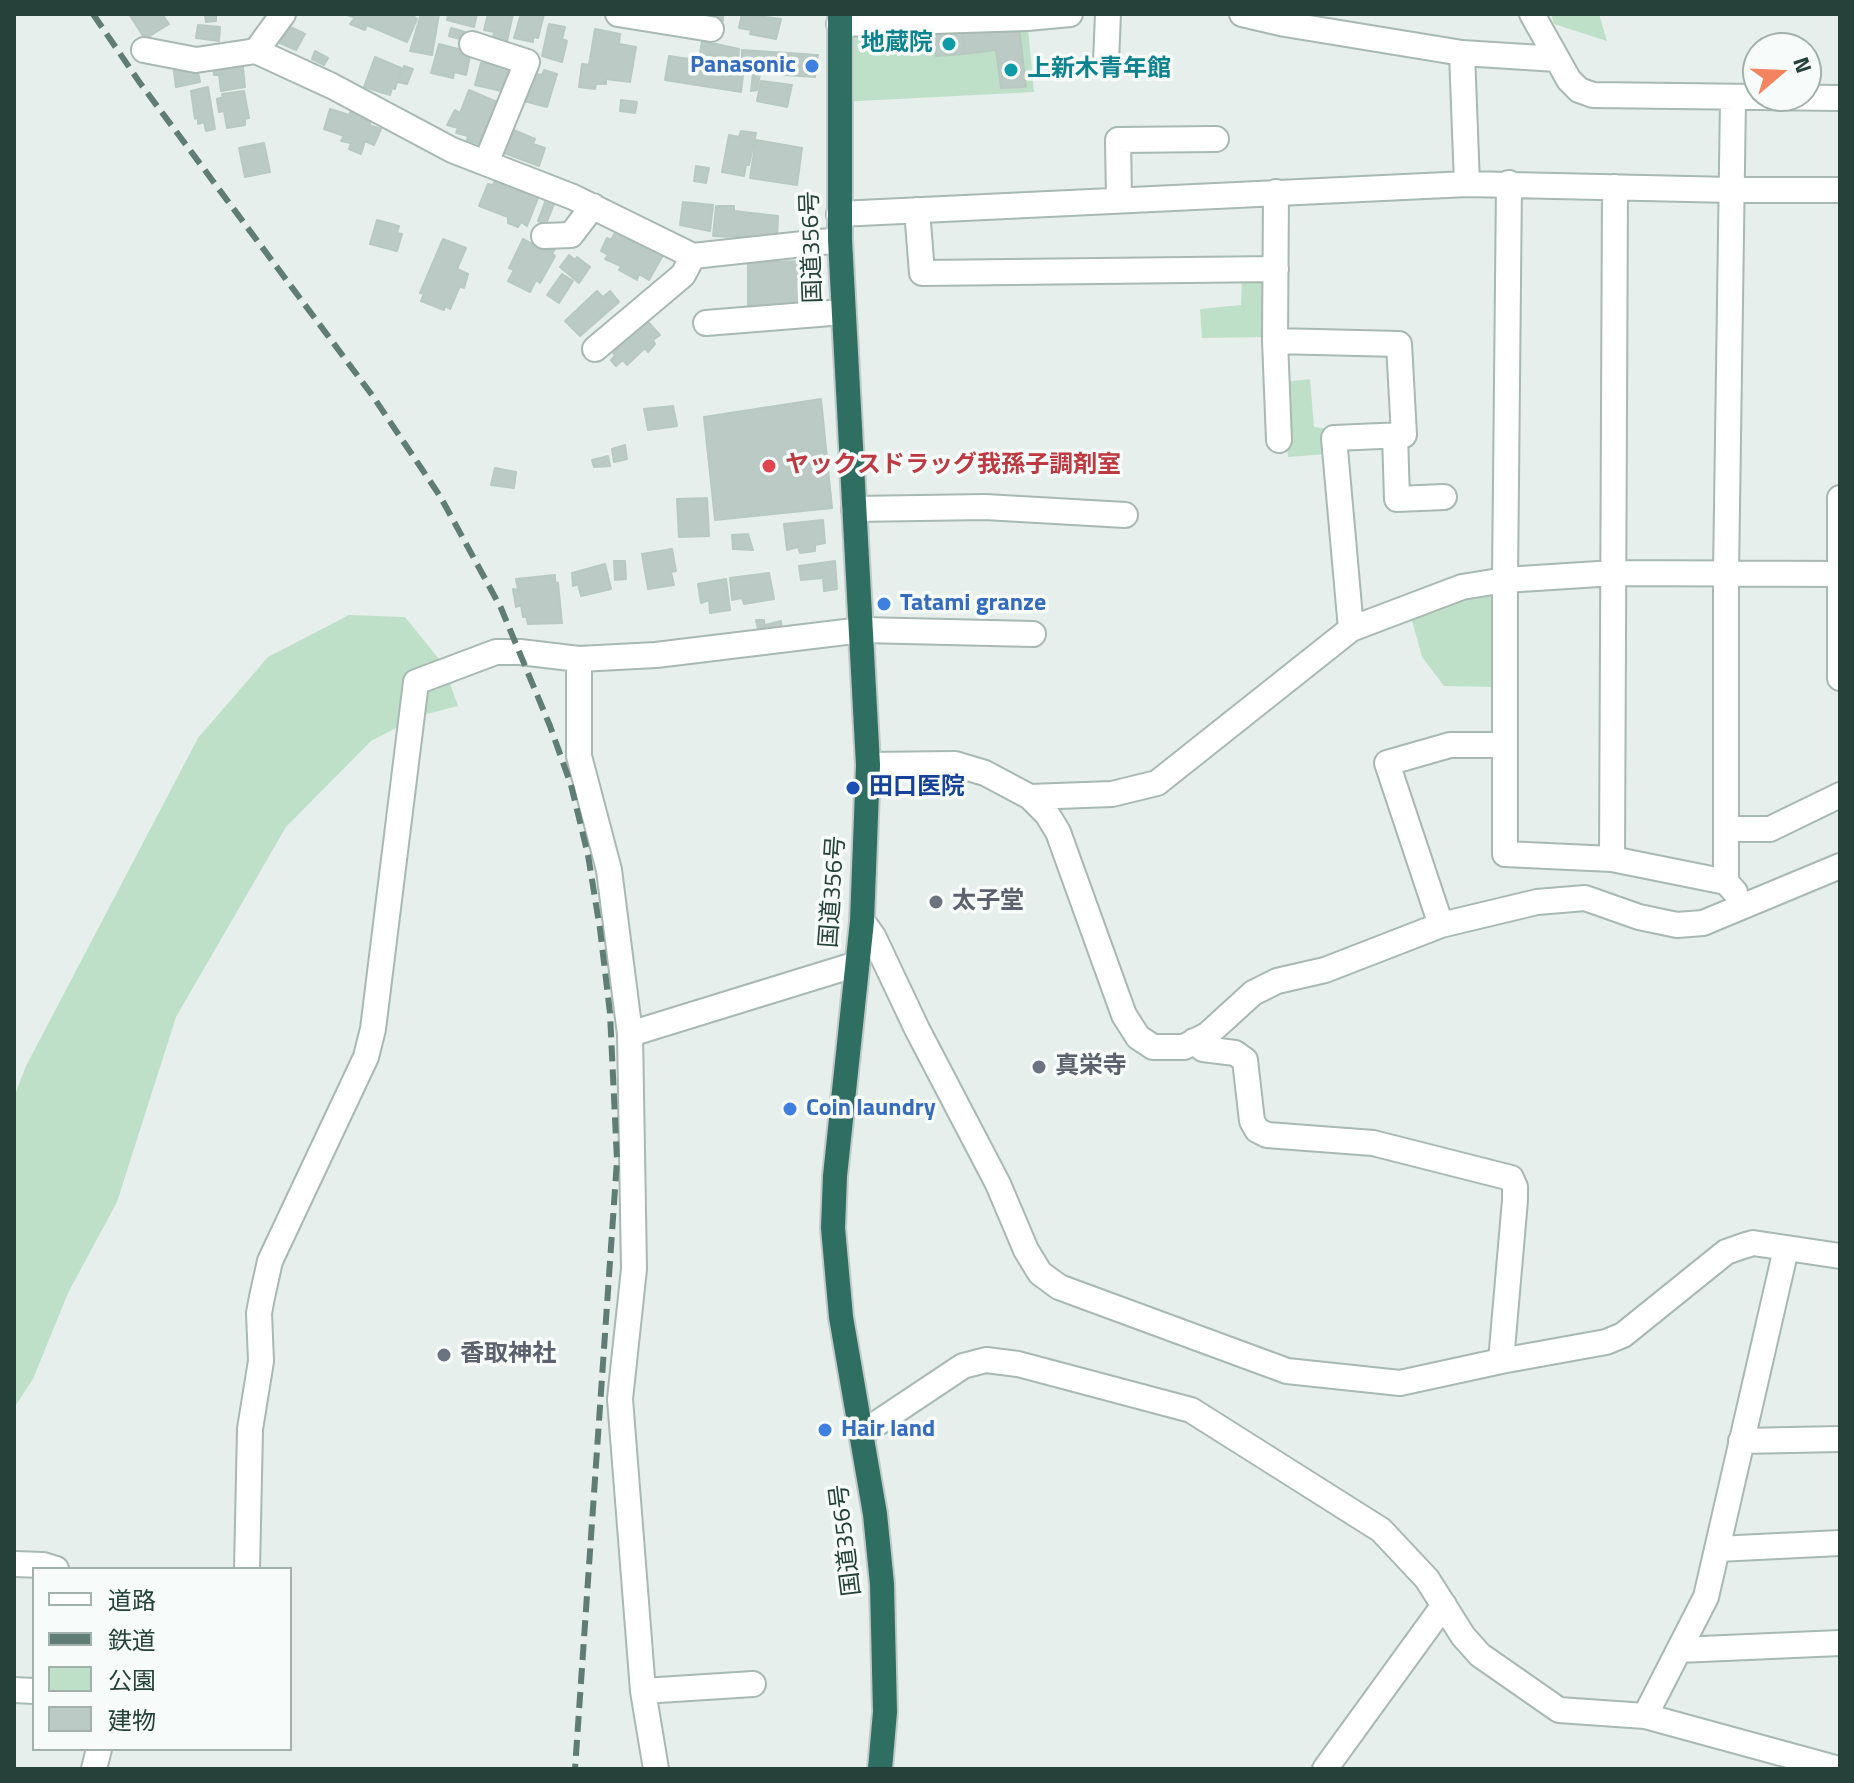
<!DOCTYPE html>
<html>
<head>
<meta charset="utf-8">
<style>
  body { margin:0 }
  #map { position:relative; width:1854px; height:1783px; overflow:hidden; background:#e6efeb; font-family:"Titillium Web","Noto Sans JP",sans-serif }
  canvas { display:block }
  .frame { position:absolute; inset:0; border:16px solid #24423a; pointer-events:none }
  .legend { position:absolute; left:32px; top:1567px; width:260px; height:184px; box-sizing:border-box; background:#f7fbf9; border:2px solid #a3b1ad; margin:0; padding:10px 14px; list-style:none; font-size:24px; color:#24423a }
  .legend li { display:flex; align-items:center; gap:16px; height:40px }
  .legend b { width:40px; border:2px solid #a3b1ad }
  .north { position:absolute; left:1742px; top:32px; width:80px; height:80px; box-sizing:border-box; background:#f7fbf9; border:2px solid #a3b1ad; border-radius:50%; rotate:71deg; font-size:22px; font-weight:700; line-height:32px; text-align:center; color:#24423a }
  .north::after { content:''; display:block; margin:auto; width:28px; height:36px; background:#f4845f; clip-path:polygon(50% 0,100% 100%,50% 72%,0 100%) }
</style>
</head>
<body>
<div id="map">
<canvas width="1854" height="1783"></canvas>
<div class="frame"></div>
<ul class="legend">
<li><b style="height:10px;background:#fff"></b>道路</li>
<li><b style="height:10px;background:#5f7d75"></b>鉄道</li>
<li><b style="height:22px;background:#bfe0c8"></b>公園</li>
<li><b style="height:22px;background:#bbcac4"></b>建物</li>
</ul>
<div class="north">N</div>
</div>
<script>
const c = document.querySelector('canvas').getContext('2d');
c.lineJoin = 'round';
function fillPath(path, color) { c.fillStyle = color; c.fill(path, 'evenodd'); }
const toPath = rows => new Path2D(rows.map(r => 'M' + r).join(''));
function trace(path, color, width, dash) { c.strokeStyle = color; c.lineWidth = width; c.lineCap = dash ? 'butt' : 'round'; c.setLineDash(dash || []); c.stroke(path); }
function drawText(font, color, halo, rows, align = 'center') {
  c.font = font + ' "Titillium Web","Noto Sans JP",sans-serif'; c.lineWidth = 7; c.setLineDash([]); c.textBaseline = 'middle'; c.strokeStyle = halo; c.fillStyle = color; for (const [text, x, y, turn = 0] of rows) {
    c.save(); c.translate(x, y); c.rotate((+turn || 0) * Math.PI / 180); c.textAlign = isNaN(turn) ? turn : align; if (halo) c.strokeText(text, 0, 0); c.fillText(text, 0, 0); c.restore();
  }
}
const green = toPath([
  [1551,14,1599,14,1607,41,1554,24],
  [1027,18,1034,92,839,102,839,24],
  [1269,274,1268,337,1202,338,1200,309,1241,305,1242,275],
  [1310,379,1314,427,1328,429,1327,454,1288,457,1284,382],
  [1495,587,1493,687,1444,686,1422,657,1410,613],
  [349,615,405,617,443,664,458,706,419,716,371,741,286,827,176,1017,117,1202,68,1293,33,1379,14,1408,14,1097,26,1066,198,738,268,657]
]);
const building = toPath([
  [129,14,162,14,169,24,145,39,129,14],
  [345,14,411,14,417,19,407,42,367,25,365,30,350,24,355,18,345,14],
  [421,14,439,14,432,55,410,51,421,14],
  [448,14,477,14,474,27,447,20,448,14],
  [488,14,513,14,507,41,493,38,494,32,484,30,488,14],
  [521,14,544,14,538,38,533,37,533,42,514,38,521,14],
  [701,14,723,14,723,21,700,19,701,14],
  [742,14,781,19,776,39,750,34,751,30,739,28,742,14],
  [205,15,216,15,216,21,206,22,205,15],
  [282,23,305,34,296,50,273,40,282,23],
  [549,24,565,27,562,39,567,41,562,62,542,56,549,24],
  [198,25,220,27,219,41,196,38,198,25],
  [1019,26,1026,87,1001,88,996,50,965,54,962,32,1019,26],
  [451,28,465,32,463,40,449,36,451,28],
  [595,29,620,34,619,44,636,47,630,82,606,79,606,84,596,84,595,89,579,87,582,64,589,65,595,29],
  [962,32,965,54,936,56,934,34,962,32],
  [702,41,739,49,738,59,700,54,702,41],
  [439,44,466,51,465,55,470,56,466,75,454,72,453,78,431,73,439,44],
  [742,50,818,55,815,77,784,75,785,67,742,64,742,50],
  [315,51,328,58,324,65,312,59,315,51],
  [669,56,744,67,741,92,665,80,669,56],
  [375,57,401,68,395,89,392,88,390,95,364,87,375,57],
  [242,58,245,87,221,91,219,75,214,75,213,62,242,58],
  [487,58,504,63,504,67,509,67,502,91,475,85,481,63,485,64,487,58],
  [173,64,197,67,200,82,176,87,173,64],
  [404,66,413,69,407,84,398,82,404,66],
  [544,70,557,74,547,107,524,101,532,73,542,75,544,70],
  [753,73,760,74,757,90,751,91,753,73],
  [761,81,792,85,787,107,757,101,761,81],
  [208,87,215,129,206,131,204,122,198,124,198,117,195,119,191,91,208,87],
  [469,90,497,102,479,144,467,140,468,136,456,133,458,128,447,125,455,110,460,113,469,90],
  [244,91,249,118,245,119,245,125,227,128,224,111,219,112,217,99,223,97,222,94,244,91],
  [621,100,637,102,635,113,620,111,621,100],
  [330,109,349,115,351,111,365,116,364,119,371,121,369,125,381,129,374,145,365,141,361,154,349,149,351,143,341,141,344,136,324,129,330,109],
  [509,128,535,139,533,144,545,148,539,166,499,151,509,128],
  [741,131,756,133,749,165,746,165,744,176,722,172,729,135,739,137,741,131],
  [756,140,802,148,797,185,750,178,756,140],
  [264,143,270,172,245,177,239,148,264,143],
  [696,166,709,168,706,183,694,181,696,166],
  [495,181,538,198,527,226,521,222,518,227,508,223,508,217,479,206,488,184,493,185,495,181],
  [545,202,554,204,546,224,538,221,545,202],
  [683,202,713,205,710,231,680,225,683,202],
  [716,206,734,206,734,211,778,216,777,239,713,236,716,206],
  [377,220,399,226,397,233,402,234,397,251,370,244,377,220],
  [618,227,666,250,649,280,639,274,637,280,619,270,621,266,605,259,608,255,601,251,607,238,611,240,618,227],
  [443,239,466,248,457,269,468,274,464,288,460,286,450,309,445,306,444,310,421,301,424,294,420,293,443,239],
  [523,239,538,247,541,240,556,247,552,254,555,256,540,283,536,280,530,292,508,281,514,270,509,268,523,239],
  [569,255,575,260,577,257,590,267,579,283,560,267,569,255],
  [801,261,805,307,748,310,748,263,801,261],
  [562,274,573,281,559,303,547,295,562,274],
  [597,291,603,297,610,291,619,302,580,336,565,321,597,291],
  [641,314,660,335,653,340,655,344,648,352,645,348,627,365,623,360,616,366,611,360,615,355,606,344,641,314],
  [821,399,832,508,715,520,704,417,821,399],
  [673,406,677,426,648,430,644,409,673,406],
  [625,445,627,459,614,462,612,449,625,445],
  [608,456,610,466,594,467,592,460,608,456],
  [495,468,516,472,514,488,491,485,495,468],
  [707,498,709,536,679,537,677,499,707,498],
  [823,520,825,543,815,545,815,551,800,553,798,547,787,550,784,524,823,520],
  [748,534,753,550,733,549,732,535,748,534],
  [672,549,676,571,671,572,674,585,648,589,642,554,672,549],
  [614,561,625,561,626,579,615,580,614,561],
  [835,561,837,589,824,591,823,578,801,580,799,566,835,561],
  [605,564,611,589,581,596,578,584,573,586,572,573,605,564],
  [769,573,774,599,744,604,742,598,732,600,730,578,769,573],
  [555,575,555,582,558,583,562,623,528,624,526,616,523,617,521,605,516,607,513,589,518,590,516,579,555,575],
  [726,579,730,610,710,613,709,600,701,603,698,584,726,579],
  [756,620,764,620,765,632,759,633,756,620],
  [781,621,782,631,765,632,765,625,781,621]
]);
const minor = toPath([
  [283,14,256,51,332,86,452,150,573,197,693,256,840,240],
  [618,14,711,29],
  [1242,14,1285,24,1462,53,1557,59],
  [1532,14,1569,80,1579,90,1593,95,1840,98],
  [839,24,1027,18,1070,14],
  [472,44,527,62,486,163],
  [144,50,196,60,256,51],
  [1462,53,1467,184],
  [1106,62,1108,14],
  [1733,98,1726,574,1726,882,1735,892],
  [1509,183,1505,580,1505,854,1612,859,1726,882],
  [1276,192,1275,341,1279,440],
  [1119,200,1118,140,1216,139],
  [917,210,922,273,1276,269],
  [839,214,1467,184,1732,190,1840,190],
  [544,236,571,235,593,206],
  [706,323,843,312],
  [595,349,683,275,693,256],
  [1395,435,1397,499,1444,497],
  [1840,498,1840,678],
  [854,509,985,507,1125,515],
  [1351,629,1462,587,1505,580,1614,573,1840,574],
  [579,659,579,756,609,870,630,1034],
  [868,765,955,764,985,773,1030,797,1047,814,1058,832,1124,1015,1138,1037,1153,1047,1184,1047,1207,1035,1253,993,1277,981,1325,970,1441,925,1537,902,1585,898,1639,917,1677,925,1703,923,1840,866],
  [1030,797,1112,794,1157,783,1351,629,1334,438,1404,435,1399,344,1275,341],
  [1728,829,1770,829,1840,795],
  [1612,859,1615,187],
  [862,921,873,936,917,1029,998,1184,1026,1250,1040,1273,1059,1287,1287,1371,1400,1383,1501,1361,1606,1342,1623,1335,1726,1252,1743,1246,1753,1243,1840,1256],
  [1441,925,1387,763,1450,745,1505,745],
  [1194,1041,1203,1049,1235,1053,1245,1060,1252,1121,1257,1130,1267,1135,1373,1143,1511,1178,1515,1187,1515,1200,1501,1361],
  [861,1434,963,1366,986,1360,1018,1364,1191,1410,1381,1530,1427,1579,1463,1636,1480,1655,1559,1710,1645,1716,1839,1769],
  [1741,1441,1840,1439],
  [1717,1549,1840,1543],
  [14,1564,43,1565,56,1569],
  [247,1569,250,1429,261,1361,259,1313,262,1297,270,1261,366,1057,373,1029,416,682,496,652,520,652,579,659,656,655,862,630,1033,634],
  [1679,1650,1840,1643],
  [14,1690,34,1691],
  [643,1691,753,1684],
  [1645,1716,1706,1597,1786,1249],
  [94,1769,99,1749],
  [656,1769,643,1691,620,1399,634,1269,630,1034,857,964],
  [1325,1769,1444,1605]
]);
const highway = toPath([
  [840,14,840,240,868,765,862,921,835,1176,833,1228,841,1317,875,1514,882,1584,885,1712,880,1769]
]);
const rail = toPath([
  [93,14,140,83,372,395,440,496,501,608,550,726,571,785,588,855,600,929,610,1013,617,1160,575,1769]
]);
const markers = [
  [949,44,8,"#0f9aa8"],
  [812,66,8,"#3f7fe0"],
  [1011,70,8,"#0f9aa8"],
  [769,466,8,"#e0444e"],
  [884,604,8,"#3f7fe0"],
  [853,788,8,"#1a4fb4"],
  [936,902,8,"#6b7280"],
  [1039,1067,8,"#6b7280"],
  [790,1109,8,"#3f7fe0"],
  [444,1355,8,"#6b7280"],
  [825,1430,8,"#3f7fe0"]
];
const cultureNames = [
  ["地蔵院",933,44],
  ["上新木青年館",1027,70,"left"]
];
const shopNames = [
  ["Panasonic",796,66,"right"],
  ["Tatami granze",900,604],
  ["Coin laundry",806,1109],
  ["Hair land",841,1430]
];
const streetNames = [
  ["国道356号",813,247,-92],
  ["国道356号",834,892,-86],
  ["国道356号",847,1540,-97]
];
const healthNames = [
  ["ヤックスドラッグ我孫子調剤室",785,466]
];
const transitNames = [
  ["田口医院",869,788]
];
const worshipNames = [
  ["太子堂",952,902],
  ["真栄寺",1055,1067],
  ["香取神社",460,1355]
];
fillPath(green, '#bfe0c8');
fillPath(building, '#bbcac4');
trace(building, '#b8c9c2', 2);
trace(minor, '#a8b8b2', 28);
trace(highway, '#c2cac8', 28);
trace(minor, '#fff', 24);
trace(highway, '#2f6f62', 24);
trace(rail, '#5f7d75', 6, [16, 8]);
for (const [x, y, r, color] of markers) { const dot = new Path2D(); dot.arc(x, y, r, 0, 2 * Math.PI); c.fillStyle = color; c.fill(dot); trace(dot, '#f7fbf9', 3); }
drawText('bold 24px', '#0d838f', '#f7fbf9', cultureNames, 'right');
drawText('bold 24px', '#366cbe', '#f7fbf9', shopNames, 'left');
drawText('24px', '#24423a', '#f7fbf9', streetNames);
drawText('bold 24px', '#be3a42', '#f7fbf9', healthNames, 'left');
drawText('bold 24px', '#164399', '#f7fbf9', transitNames, 'left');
drawText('bold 24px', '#5b616d', '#f7fbf9', worshipNames, 'left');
</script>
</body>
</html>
